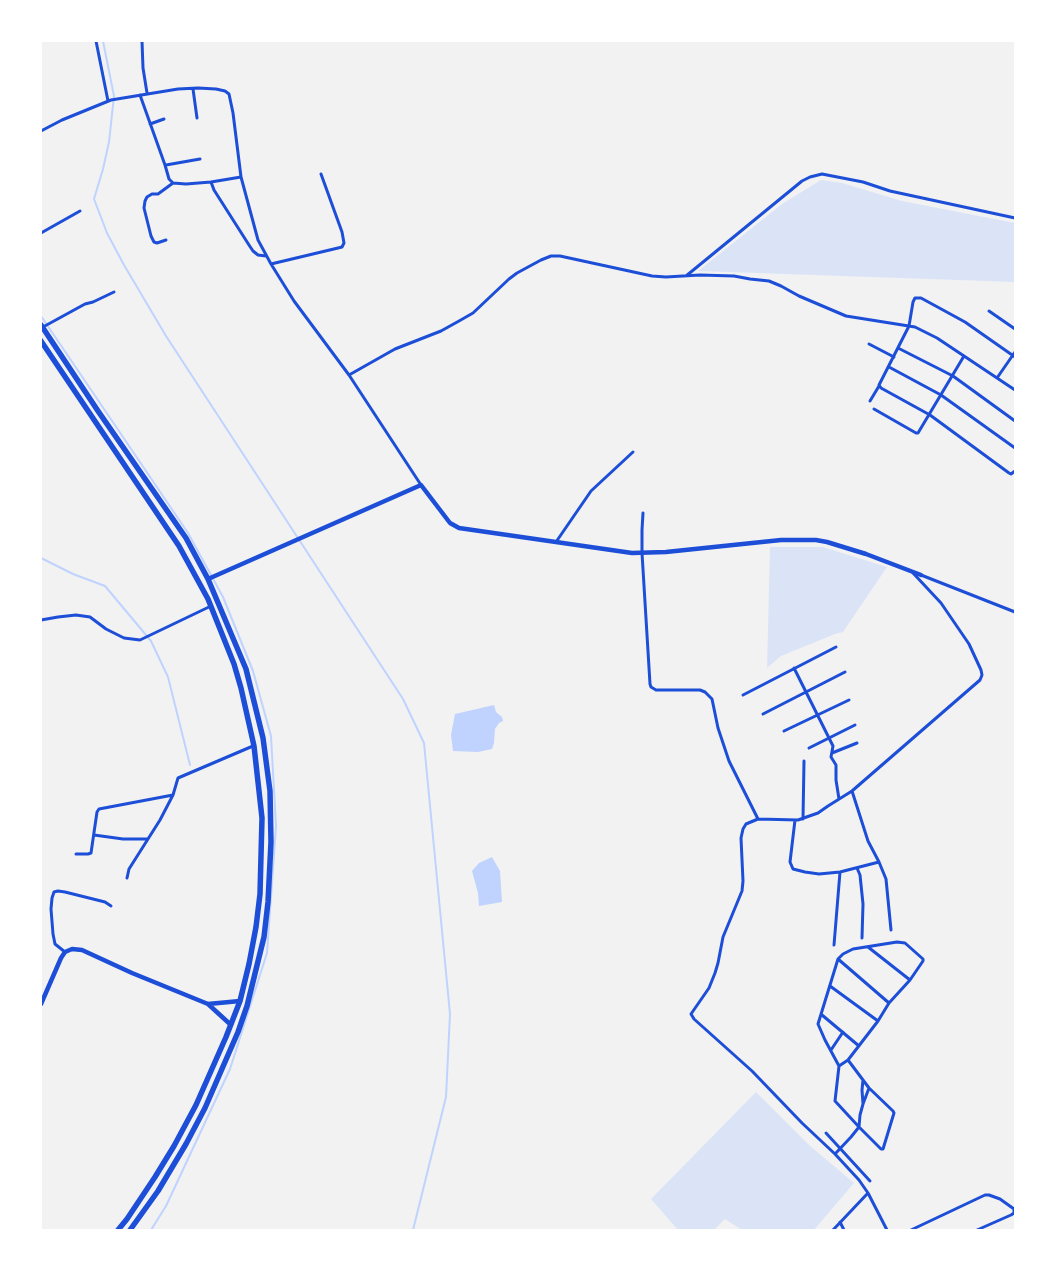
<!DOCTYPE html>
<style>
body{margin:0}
#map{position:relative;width:1056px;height:1271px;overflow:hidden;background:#f2f2f2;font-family:"Archivo Narrow",sans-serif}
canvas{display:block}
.frame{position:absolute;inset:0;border:42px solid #fff;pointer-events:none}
</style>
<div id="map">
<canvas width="1056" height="1271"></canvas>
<div class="frame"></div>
</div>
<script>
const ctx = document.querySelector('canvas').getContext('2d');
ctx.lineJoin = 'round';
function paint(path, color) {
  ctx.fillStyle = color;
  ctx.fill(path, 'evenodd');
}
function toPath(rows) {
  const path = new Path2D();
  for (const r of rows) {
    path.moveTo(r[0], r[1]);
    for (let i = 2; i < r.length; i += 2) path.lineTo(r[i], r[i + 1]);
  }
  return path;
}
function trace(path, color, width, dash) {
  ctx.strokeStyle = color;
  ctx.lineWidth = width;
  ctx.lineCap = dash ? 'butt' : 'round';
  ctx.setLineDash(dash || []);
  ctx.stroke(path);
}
const green = toPath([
 [821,180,842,183,902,201,1015,223,1015,282,698,271,782,204],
 [770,547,823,547,887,567,843,632,835,634,781,656,767,668],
 [756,1092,809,1145,854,1183,814,1230,742,1230,725,1219,714,1230,678,1230,651,1199]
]);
const water = toPath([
 [494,705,496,712,502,717,503,721,499,723,495,729,494,743,492,749,478,752,453,751,451,735,455,714],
 [492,857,500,871,502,902,479,906,478,893,472,871,479,863]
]);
const stream = toPath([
 [103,41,114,96,109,142,103,169,94,199,107,233,124,265,166,336,403,699,424,743,450,1014,446,1097,413,1230],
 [41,316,188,533,223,597,253,671,271,736,276,826,267,953,230,1069,166,1206,151,1230],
 [41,558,73,574,105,586,151,641,168,677,190,765]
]);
const minor = toPath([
 [96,41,108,101],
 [142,41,143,68,147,93],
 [193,89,197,118],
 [140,95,165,165,169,179,173,183],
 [150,124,164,119],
 [41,131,62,120,111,100,178,89,198,88,216,89,225,91,229,94,233,113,241,177,258,240,271,264,294,301,349,375,421,485],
 [166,165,200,159],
 [211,182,241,177],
 [41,233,80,211],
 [166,240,157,243,154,242,151,236,144,208,145,201,147,197,152,194,158,194,173,183,186,184,211,182,214,190,249,245,253,251,258,255,266,256],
 [271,264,338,248,342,247,344,243,342,232,321,174],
 [686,276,802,181,810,177,822,174,863,182,890,191,1015,218],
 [989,311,1015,329],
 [43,327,85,304,93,302,114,292],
 [869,344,894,357],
 [898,348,953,376,1015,421],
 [1015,357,965,322,921,298,915,298,913,302,909,326,879,385,881,388,930,415,1009,473,1011,474,1015,471],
 [889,367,941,395,1015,448],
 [349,375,395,349,441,331,459,321,473,313,509,279,517,273,541,260,551,256,560,256,652,276,666,277,700,275,734,276,750,279,769,281,781,286,799,296,846,316,915,327,937,338,1015,390],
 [997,378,1015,352],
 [870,401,879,386],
 [874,409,916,433,918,433,964,356],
 [643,513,642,530,642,553,650,684,651,687,656,690,700,690,705,692,712,699,718,728,729,761,758,819],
 [556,542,591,491,633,452],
 [921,575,1015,612],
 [41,620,58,617,76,615,90,617,106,629,124,638,140,640,211,606],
 [794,668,833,746,831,757,836,765,836,780,839,799],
 [743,695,836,647],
 [763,714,845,672],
 [784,731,849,700],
 [809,748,855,725],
 [832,753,857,743],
 [803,819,804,761],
 [795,820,790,862,793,869,805,872,819,874,840,872,879,862,868,841,852,791],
 [94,835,123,839,147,839],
 [76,854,88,854,91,853,97,812,99,809,173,795],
 [879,862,886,879,891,930],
 [857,868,860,875,863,904,862,938],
 [127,878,129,869,160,820,173,795,178,778,253,746],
 [834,945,840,872],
 [65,952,55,944,53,934,51,909,52,898,54,892,58,891,65,892,105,902,111,906],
 [838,959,818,1024,825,1040,839,1066,835,1101,859,1127,881,1149,883,1149,894,1113,893,1111,869,1088,863,1080],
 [830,986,878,1021],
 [889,1003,838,959,843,954,853,949,897,942,905,943,923,959,923,961,910,980],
 [822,1015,859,1046],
 [831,1050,843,1032],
 [839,1066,848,1060],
 [863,1104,869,1088],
 [826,1133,870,1181],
 [835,1154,851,1137,859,1127,860,1115,863,1104,862,1090,863,1080,848,1060,878,1021,889,1003,910,980,868,947],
 [840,1222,844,1230],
 [833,1230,868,1193],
 [887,1230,868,1193,859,1180,835,1154,802,1123,752,1071,694,1019,691,1014,709,988,715,973,718,963,723,937,742,891,743,881,741,838,743,829,746,824,758,819,798,820,818,813,828,806,852,791,980,680,982,675,981,670,969,644,941,603,913,573],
 [911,1230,985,1195,989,1195,1000,1199,1014,1209,1014,1213,1011,1215,977,1230]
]);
const tertiary = toPath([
 [208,579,421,485,450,523,459,528,632,553,666,552,781,540,816,540,827,542,866,554,921,575],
 [41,1004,61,958,65,952,72,949,82,950,132,973,208,1004,240,1001],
 [208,1004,231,1025]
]);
const trunk = toPath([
 [41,325,98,411,186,538,208,579,246,669,263,738,270,791,271,842,268,902,264,937,247,1006,238,1032,205,1108,186,1144,158,1191,130,1230],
 [41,341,179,546,208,599,234,664,241,688,254,746,262,818,260,894,256,927,249,964,240,1001,226,1037,196,1105,174,1146,155,1177,127,1219,118,1230]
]);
paint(green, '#dbe4f7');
paint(water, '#bfd3fe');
trace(stream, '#bfd3fe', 2);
trace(minor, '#1d4ed8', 3);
trace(tertiary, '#1d4ed8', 4.5);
trace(trunk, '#1d4ed8', 5.5);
</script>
